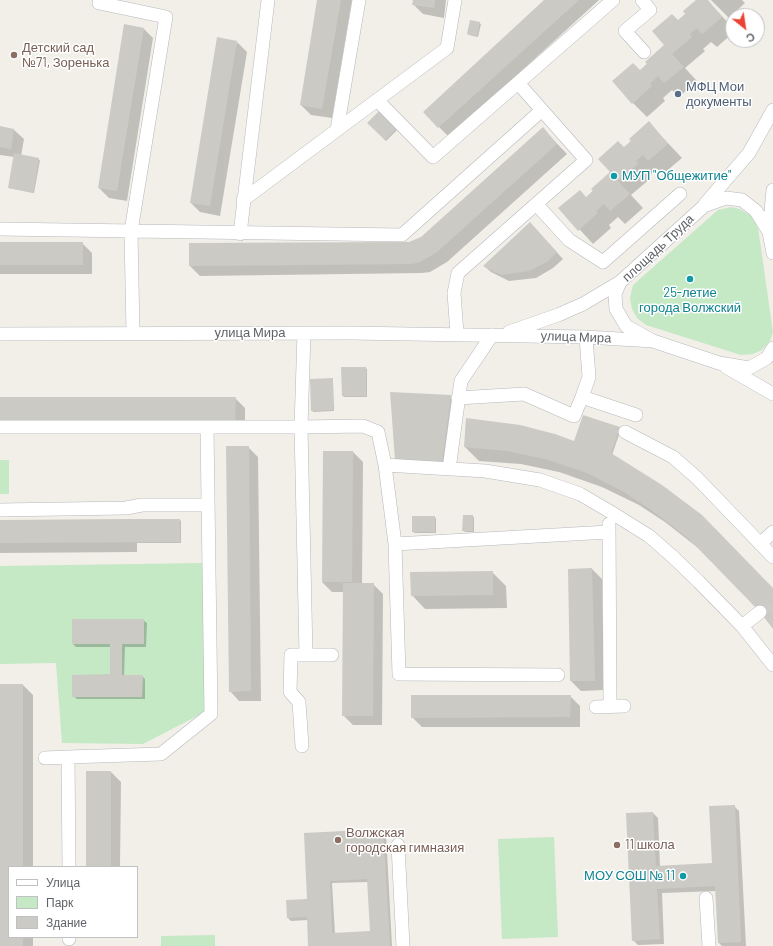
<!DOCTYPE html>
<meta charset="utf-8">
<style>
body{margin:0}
#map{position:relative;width:773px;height:946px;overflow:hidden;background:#f1efe8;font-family:Barlow,sans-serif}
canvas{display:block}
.legend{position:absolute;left:8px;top:866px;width:130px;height:72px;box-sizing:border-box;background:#fff;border:1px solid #bfc1c3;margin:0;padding:5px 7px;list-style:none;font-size:12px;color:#5f6368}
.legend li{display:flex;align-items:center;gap:8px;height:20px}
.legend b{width:20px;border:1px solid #bfc1c3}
.north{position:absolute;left:725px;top:8px;width:40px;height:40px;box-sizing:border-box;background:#fff;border:1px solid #bfc1c3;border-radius:50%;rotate:150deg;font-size:11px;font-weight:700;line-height:16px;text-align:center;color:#5f6368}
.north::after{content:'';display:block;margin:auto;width:14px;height:18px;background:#ea4335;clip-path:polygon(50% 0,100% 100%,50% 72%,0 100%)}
</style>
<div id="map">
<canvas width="773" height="946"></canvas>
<ul class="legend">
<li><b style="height:5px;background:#fff"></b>Улица</li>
<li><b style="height:11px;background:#c5e8c5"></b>Парк</li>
<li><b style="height:11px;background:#cccac5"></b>Здание</li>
</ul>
<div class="north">С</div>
</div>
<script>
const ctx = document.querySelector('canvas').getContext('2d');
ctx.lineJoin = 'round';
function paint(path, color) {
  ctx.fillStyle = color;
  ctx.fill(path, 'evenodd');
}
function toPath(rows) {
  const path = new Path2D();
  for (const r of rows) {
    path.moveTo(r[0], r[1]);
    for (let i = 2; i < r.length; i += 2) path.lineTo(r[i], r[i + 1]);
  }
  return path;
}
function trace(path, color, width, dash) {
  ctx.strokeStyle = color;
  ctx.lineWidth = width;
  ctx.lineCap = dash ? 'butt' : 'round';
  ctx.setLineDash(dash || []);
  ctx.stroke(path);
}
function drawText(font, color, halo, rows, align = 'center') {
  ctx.font = font + ' Barlow,sans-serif';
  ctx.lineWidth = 3;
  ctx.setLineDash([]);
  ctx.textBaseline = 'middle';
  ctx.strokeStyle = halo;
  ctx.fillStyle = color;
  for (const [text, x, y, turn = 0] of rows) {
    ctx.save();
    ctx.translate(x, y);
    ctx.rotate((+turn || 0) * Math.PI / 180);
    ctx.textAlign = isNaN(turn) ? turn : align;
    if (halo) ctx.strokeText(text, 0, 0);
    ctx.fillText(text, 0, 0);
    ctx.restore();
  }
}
const green = toPath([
 [731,207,740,209,751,216,758,228,773,332,770,341,762,350,753,354,741,355,646,325,637,318,632,309,630,298,633,285,718,210],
 [0,460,9,460,9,494,0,494],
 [203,563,205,712,143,744,62,743,56,663,0,664,0,566],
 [554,837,558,937,502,939,498,839],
 [215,935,215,946,161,946,161,936]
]);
const shadow = toPath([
 [318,0,352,0,332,118,311,115,301,105],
 [414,0,446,0,444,18,423,14,413,4],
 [546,0,599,0,449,137,424,112],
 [698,0,707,0,733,28,733,33,717,47,711,42,703,49,705,51,685,68,697,81,679,97,672,90,663,98,665,101,647,117,633,103,640,71,665,45,678,21,687,14],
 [711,0,742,0,745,3,729,18],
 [479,23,481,24,478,37,469,35,468,34],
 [143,28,153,38,127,201,109,198,99,188],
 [237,42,247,52,220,216,200,212,191,203],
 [380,111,398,129,386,141,369,123],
 [649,123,682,158,663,174,657,169,649,176,651,178,631,195,643,208,625,224,618,217,609,225,611,228,593,244,560,208,586,198,611,172,624,148],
 [0,127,14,130,24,139,21,156,40,160,34,193,9,188,14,157,0,155],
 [543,129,567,154,447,262,430,272,422,273,200,276,190,266,409,243,422,238],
 [536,230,563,259,553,268,536,278,509,281,491,272,484,266],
 [0,243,82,243,92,253,92,274,0,274],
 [365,368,367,369,367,397,344,397,343,396],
 [332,379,333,381,334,411,313,412,312,410],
 [451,396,452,397,443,464,397,461],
 [0,398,235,398,245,408,245,430],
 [584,416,620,428,621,429,612,455,773,590,773,626,761,611,702,551,665,522,639,505,602,487,559,472,521,464,479,461,465,447,575,442],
 [248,447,258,457,261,701,239,701,230,691],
 [353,452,363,462,362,584,373,584,383,594,382,725,353,725,343,715,344,592,332,592,322,582],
 [473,516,474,518,474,532,465,532,463,530],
 [435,517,436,519,436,533,415,533,413,532],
 [180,520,181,521,181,543,137,543,137,552,0,553,0,521],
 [592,569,602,579,604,690,581,691,571,681,569,570],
 [492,572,506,586,507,608,425,609,412,595],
 [143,620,147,623,146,647,125,647,124,676,142,676,145,679,145,699,77,699,73,696,111,675,111,647,76,647,73,644],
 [23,685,33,695,33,867,9,867,9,937,33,937,33,946,0,946],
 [570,696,580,706,580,727,422,727,412,717],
 [111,772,121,782,120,867,87,867],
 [734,806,739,811,746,946,722,946,719,943,716,891,662,893,664,944,638,945,633,940,653,813,658,818,660,867,713,864],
 [383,830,386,833,392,946,309,946,308,920,291,921,288,918,309,900],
 [368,882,371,932,335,934,332,883]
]);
const building = toPath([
 [317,0,341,0,322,109,300,105],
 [413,0,435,0,434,8,412,5],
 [544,0,579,0,438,128,423,112],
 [696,0,708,0,722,17,702,34,697,28,690,34,692,37,672,54,684,67,664,83,658,76,650,84,652,86,632,104,612,81,633,63,640,70,647,64,645,62,664,45,652,31,672,14,678,20,685,14,683,11],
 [470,20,480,22,477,36,467,34],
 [124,24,144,28,117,191,98,188],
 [217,37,237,41,210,206,190,203],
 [380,110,397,128,385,140,367,123],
 [649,121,668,144,648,161,643,155,636,161,638,164,618,181,630,194,610,211,604,204,596,211,598,213,578,231,558,208,580,190,586,197,593,191,591,189,610,172,598,159,618,141,624,147,631,141,629,139],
 [0,126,14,129,11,149,0,147],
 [543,127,557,144,437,252,420,262,412,264,189,266,189,243,409,242,421,237],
 [14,153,39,158,33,193,8,188],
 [530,222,557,252,547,262,529,271,501,275,483,266],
 [0,242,83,242,83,265,0,265],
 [341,367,366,367,366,396,342,396],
 [333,378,333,410,311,411,310,379],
 [390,392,451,395,442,463,395,460],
 [0,397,236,397,235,421,0,421],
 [583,415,620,427,611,453,662,485,702,515,773,588,773,629,760,612,688,538,650,509,624,492,587,473,545,459,507,451,464,447,466,418,520,425,555,434,574,441],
 [226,446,249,446,251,691,229,692],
 [323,451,353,451,352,582,322,582],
 [463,515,473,515,473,531,462,531],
 [412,516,435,516,435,532,412,532],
 [128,519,180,519,180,542,0,543,0,520],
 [592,568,595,681,570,681,568,569],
 [493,571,493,595,411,596,410,572],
 [343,583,374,583,373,716,342,716],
 [72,619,144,619,144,644,122,644,122,675,143,675,142,697,72,697,72,675,110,674,110,644,72,644],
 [0,684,23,684,23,867,9,867,9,937,23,937,23,946,0,946],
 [411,695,571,695,570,717,411,718],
 [86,771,111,771,111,867,86,867],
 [735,805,741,942,718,943,715,886,657,889,660,939,632,941,626,813,653,812,656,866,712,863,709,806],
 [383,829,390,946,308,946,307,917,287,918,286,900,307,899,304,833],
 [367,879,370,931,332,933,330,881]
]);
const minorTunnel = toPath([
 [760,612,773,601]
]);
const minor = toPath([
 [100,0,99,3,166,17,131,231,133,333],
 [642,0,650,10,625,31,644,52],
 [377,100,433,157,613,0],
 [337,130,359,0],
 [243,200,447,48,455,0],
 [705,204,749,153,773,110],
 [537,205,569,240,603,262,680,194],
 [0,229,402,235,542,110],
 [769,232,773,190],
 [240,234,268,0],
 [773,253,769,232,756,211,742,200,726,198,704,206,620,282,615,294,616,309,626,326,653,341,719,363,749,368,767,358,773,348],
 [509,332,558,315,583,304,620,282],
 [0,334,351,333,586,337,653,341],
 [457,334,454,293,458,273,586,160,518,83],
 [726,367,773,394],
 [582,397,589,377,586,337],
 [458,398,524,394,574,416,582,397,636,415],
 [0,427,301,427,363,426,378,432,385,465,485,471,540,480,580,494,609,511,649,536,672,556,699,582,742,626,773,665],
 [625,432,673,457,697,478,773,557],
 [385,465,395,544,609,532],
 [449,469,461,381,492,335],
 [0,510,126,508,142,505,208,505],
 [609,524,610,706],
 [395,544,399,674,558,675],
 [760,544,773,532],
 [742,626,760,612],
 [306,655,332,655],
 [596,707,624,706],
 [302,746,299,702,290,692,291,655,306,655,301,427,304,333],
 [45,758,68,757],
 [398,845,403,946],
 [69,867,68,757,161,754,211,714,207,427],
 [706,898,709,946],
 [69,937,69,939]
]);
const markers = [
 [14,55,4,"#8d6e63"],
 [678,94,4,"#5c6f8a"],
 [614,176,4,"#0f9aa8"],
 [690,279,4,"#0f9aa8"],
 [338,840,4,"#8d6e63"],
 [617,845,4,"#8d6e63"],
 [683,876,4,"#0f9aa8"]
];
const educationNames = [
 ["Детский сад",22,48],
 ["№71, Зоренька",22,63],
 ["Волжская",346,833],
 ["городская гимназия",346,848],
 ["11 школа",625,845]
];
const serviceNames = [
 ["МФЦ Мои",686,87],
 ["документы",686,102]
];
const cultureNames = [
 ["МУП \"Общежитие\"",622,176],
 ["25-летие",690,293,"center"],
 ["города Волжский",690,308,"center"],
 ["МОУ СОШ № 11",675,876,"right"]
];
const streetNames = [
 ["площадь Труда",658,248,-43],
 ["улица Мира",250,333],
 ["улица Мира",576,337,2]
];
paint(green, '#c5e8c5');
paint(shadow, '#0003');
paint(building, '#cccac5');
trace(minorTunnel, '#ccccc8', 13, [13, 6]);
trace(minor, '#b5b8bc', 14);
trace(minor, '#fff', 13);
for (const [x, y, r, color] of markers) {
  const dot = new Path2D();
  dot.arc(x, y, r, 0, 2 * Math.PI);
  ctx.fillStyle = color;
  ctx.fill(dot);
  trace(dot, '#fff', 1.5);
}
drawText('13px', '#785e54', '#fff', educationNames, 'left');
drawText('13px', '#4e5e75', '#fff', serviceNames, 'left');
drawText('13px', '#0d838f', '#fff', cultureNames, 'left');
drawText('13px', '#5f6368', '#fff', streetNames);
</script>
